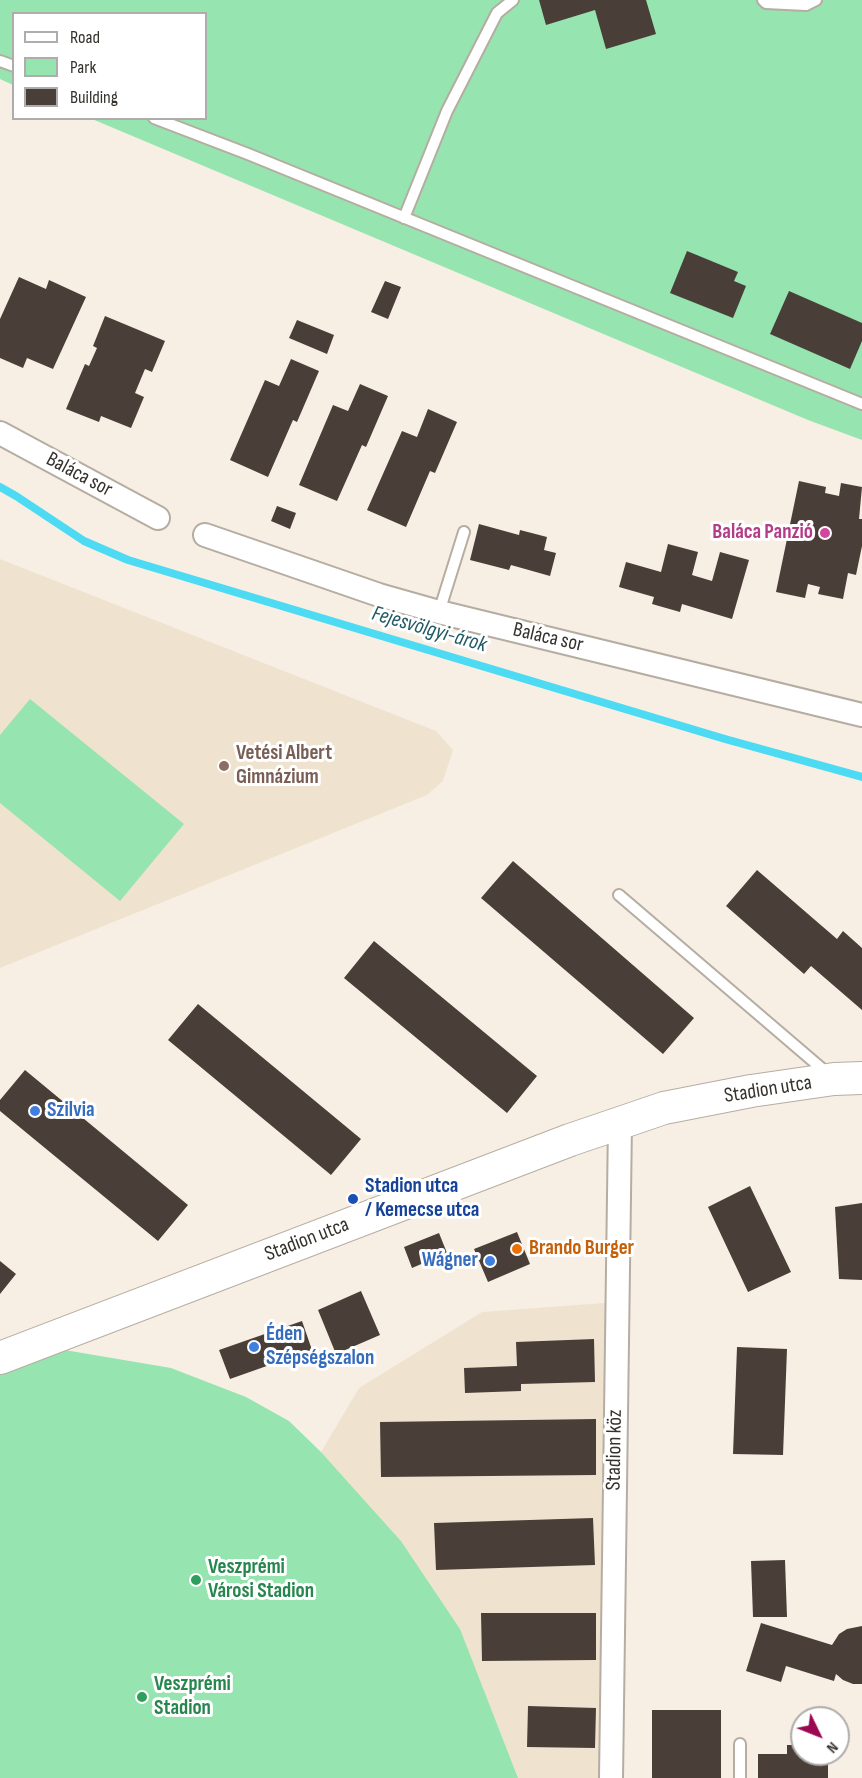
<!DOCTYPE html>
<meta charset="utf-8">
<style>
body{margin:0}
#map{position:relative;width:862px;height:1778px;overflow:hidden;background:#f8efe4;font-family:"Sofia Sans Condensed",sans-serif}
canvas{display:block}
.legend{position:absolute;left:12px;top:12px;width:195px;height:108px;box-sizing:border-box;background:#fff;border:2px solid #aeadab;margin:0;padding:8px 10px;list-style:none;font-size:18px;color:#35322d}
.legend li{display:flex;align-items:center;gap:12px;height:30px}
.legend b{width:30px;border:2px solid #aeadab}
.north{position:absolute;left:790px;top:1706px;width:60px;height:60px;box-sizing:border-box;background:#fff;border:2px solid #aeadab;border-radius:50%;rotate:133deg;font-size:16px;font-weight:700;line-height:24px;text-align:center;color:#35322d}
.north::after{content:'';display:block;margin:auto;width:21px;height:27px;background:#9d0752;clip-path:polygon(50% 0,100% 100%,50% 72%,0 100%)}
</style>
<div id="map">
<canvas width="862" height="1778"></canvas>
<ul class="legend">
<li><b style="height:8px;background:#fff"></b>Road</li>
<li><b style="height:16px;background:#96e4af"></b>Park</li>
<li><b style="height:16px;background:#493f38"></b>Building</li>
</ul>
<div class="north">N</div>
</div>
<script>
const ctx = document.querySelector('canvas').getContext('2d');
ctx.lineJoin = 'round';
function paint(path, color) {
  ctx.fillStyle = color;
  ctx.fill(path, 'evenodd');
}
function toPath(rows) {
  const path = new Path2D();
  for (const r of rows) {
    path.moveTo(r[0], r[1]);
    for (let i = 2; i < r.length; i += 2) path.lineTo(r[i], r[i + 1]);
  }
  return path;
}
function trace(path, color, width, dash) {
  ctx.strokeStyle = color;
  ctx.lineWidth = width;
  ctx.lineCap = dash ? 'butt' : 'round';
  ctx.setLineDash(dash || []);
  ctx.stroke(path);
}
function drawText(font, color, halo, rows, align = 'center') {
  ctx.font = font + ' "Sofia Sans Condensed",sans-serif';
  ctx.lineWidth = 6;
  ctx.setLineDash([]);
  ctx.textBaseline = 'middle';
  ctx.strokeStyle = halo;
  ctx.fillStyle = color;
  for (const [text, x, y, turn = 0] of rows) {
    ctx.save();
    ctx.translate(x, y);
    ctx.rotate((+turn || 0) * Math.PI / 180);
    ctx.textAlign = isNaN(turn) ? turn : align;
    if (halo) ctx.strokeText(text, 0, 0);
    ctx.fillText(text, 0, 0);
    ctx.restore();
  }
}
const built = toPath([
 [0,559,436,731,453,750,443,781,427,795,0,968],
 [617,1302,611,1778,518,1778,459,1628,401,1541,321,1452,359,1388,482,1312]
]);
const green = toPath([
 [0,0,862,0,862,440,808,420,92,119,206,118,206,14,14,14,13,85,0,79],
 [30,699,184,824,120,901,0,803,0,735],
 [41,1346,171,1368,246,1397,289,1421,321,1452,401,1541,460,1629,518,1778,0,1778,0,1360]
]);
const stream = toPath([
 [0,487,16,496,84,541,128,560,725,739,862,777]
]);
const building = toPath([
 [539,0,646,0,656,34,606,49,595,10,546,25],
 [687,251,738,272,734,281,746,286,733,318,670,293],
 [19,277,46,289,49,280,86,297,53,369,27,358,23,368,0,358,0,319],
 [385,281,401,287,388,319,371,312],
 [789,291,862,323,862,341,850,369,770,334],
 [105,316,165,341,152,372,145,369,135,393,144,397,131,428,101,416,99,422,66,409,85,364,89,366,97,348,93,346],
 [297,320,334,335,327,354,289,338],
 [291,359,319,371,297,422,293,420,268,477,230,460,265,380,279,386],
 [360,384,388,396,366,447,362,445,337,501,299,485,333,405,348,411],
 [428,409,457,422,435,473,430,471,406,527,367,510,402,431,417,437],
 [799,481,826,487,825,493,839,496,841,483,862,487,859,519,862,519,862,546,856,575,848,573,843,599,818,594,820,587,808,584,805,598,776,592],
 [277,506,296,513,290,529,271,521],
 [479,524,519,535,520,530,547,537,544,550,556,553,550,576,511,565,509,570,470,560],
 [668,544,698,552,692,575,712,581,720,552,749,560,732,619,682,604,680,612,652,604,654,597,619,587,626,562,661,572],
 [513,861,694,1018,663,1054,481,898],
 [757,870,837,939,843,931,862,948,862,1010,811,966,804,974,726,906],
 [374,941,537,1076,507,1113,344,978],
 [198,1004,361,1139,331,1175,168,1040],
 [25,1070,188,1205,158,1241,0,1111,0,1100],
 [750,1186,791,1272,748,1292,708,1207],
 [862,1203,862,1280,839,1279,835,1207],
 [517,1232,530,1264,488,1282,474,1249],
 [439,1233,447,1253,412,1268,404,1247],
 [0,1261,16,1274,0,1294],
 [361,1291,380,1335,336,1354,318,1310],
 [302,1321,312,1350,230,1379,219,1350],
 [594,1339,595,1382,521,1384,521,1391,465,1393,464,1368,517,1366,516,1342],
 [737,1347,787,1349,783,1455,733,1454],
 [596,1419,596,1475,381,1477,380,1422],
 [593,1518,595,1565,436,1570,434,1523],
 [785,1560,787,1617,753,1617,751,1561],
 [481,1613,596,1613,596,1660,482,1661],
 [761,1623,832,1645,839,1634,847,1629,862,1626,862,1684,853,1684,843,1680,836,1674,834,1681,786,1666,781,1682,746,1671],
 [528,1706,596,1708,595,1748,527,1747],
 [652,1710,721,1710,721,1778,652,1778],
 [787,1745,802,1745,802,1754,828,1754,828,1778,758,1778,758,1754,787,1754]
]);
const lane = toPath([
 [763,0,766,3,806,5,816,0],
 [0,61,14,66],
 [154,118,248,154,862,404],
 [404,218,447,111,497,13,513,0],
 [439,612,464,532],
 [619,895,827,1073],
 [740,1778,740,1744]
]);
const street = toPath([
 [0,433,158,518],
 [205,535,379,595,439,612,862,715],
 [611,1778,620,1123]
]);
const secondary = toPath([
 [0,1358,570,1140,620,1123,664,1108,751,1091,834,1079,862,1078]
]);
const markers = [
 [825,533,6,"#d1479c"],
 [224,766,6,"#8d6e63"],
 [35,1111,6,"#3f7fe0"],
 [353,1199,6,"#1a4fb4"],
 [517,1249,6,"#e8710a"],
 [490,1261,6,"#3f7fe0"],
 [254,1347,6,"#3f7fe0"],
 [196,1580,6,"#2e9e5b"],
 [142,1697,6,"#2e9e5b"]
];
const streetNames = [
 ["Baláca sor",79,475,28],
 ["Baláca sor",548,638,13],
 ["Stadion utca",768,1090,-9],
 ["Stadion utca",307,1240,-21],
 ["Stadion köz",615,1450,-89]
];
const hotelNames = [
 ["Baláca Panzió",813,533]
];
const educationNames = [
 ["Vetési Albert",236,754],
 ["Gimnázium",236,778]
];
const shopNames = [
 ["Szilvia",47,1111],
 ["Wágner",478,1261,"right"],
 ["Éden",266,1335],
 ["Szépségszalon",266,1359]
];
const transitNames = [
 ["Stadion utca",365,1187],
 ["/ Kemecse utca",365,1211]
];
const foodNames = [
 ["Brando Burger",529,1249]
];
const leisureNames = [
 ["Veszprémi",208,1568],
 ["Városi Stadion",208,1592],
 ["Veszprémi",154,1685],
 ["Stadion",154,1709]
];
const waterNames = [
 ["Fejesvölgyi-árok",429,630,16]
];
paint(built, '#efe3d0');
paint(green, '#96e4af');
trace(stream, '#4ddaf3', 8);
paint(building, '#493f38');
trace(lane, '#b5ada2', 14);
trace(street, '#b5ada2', 26);
trace(secondary, '#b5ada2', 34);
trace(lane, '#fff', 10);
trace(street, '#fff', 22);
trace(secondary, '#fff', 32);
for (const [x, y, r, color] of markers) {
  const dot = new Path2D();
  dot.arc(x, y, r, 0, 2 * Math.PI);
  ctx.fillStyle = color;
  ctx.fill(dot);
  trace(dot, '#fff', 2);
}
drawText('21px', '#35322d', '#fff', streetNames);
drawText('bold 21px', '#b23c85', '#fff', hotelNames, 'right');
drawText('bold 21px', '#785e54', '#fff', educationNames, 'left');
drawText('bold 21px', '#366cbe', '#fff', shopNames, 'left');
drawText('bold 21px', '#164399', '#fff', transitNames, 'left');
drawText('bold 21px', '#c56008', '#fff', foodNames, 'left');
drawText('bold 21px', '#27864d', '#fff', leisureNames, 'left');
drawText('italic 22px', '#215a65', '#fff', waterNames);
</script>
